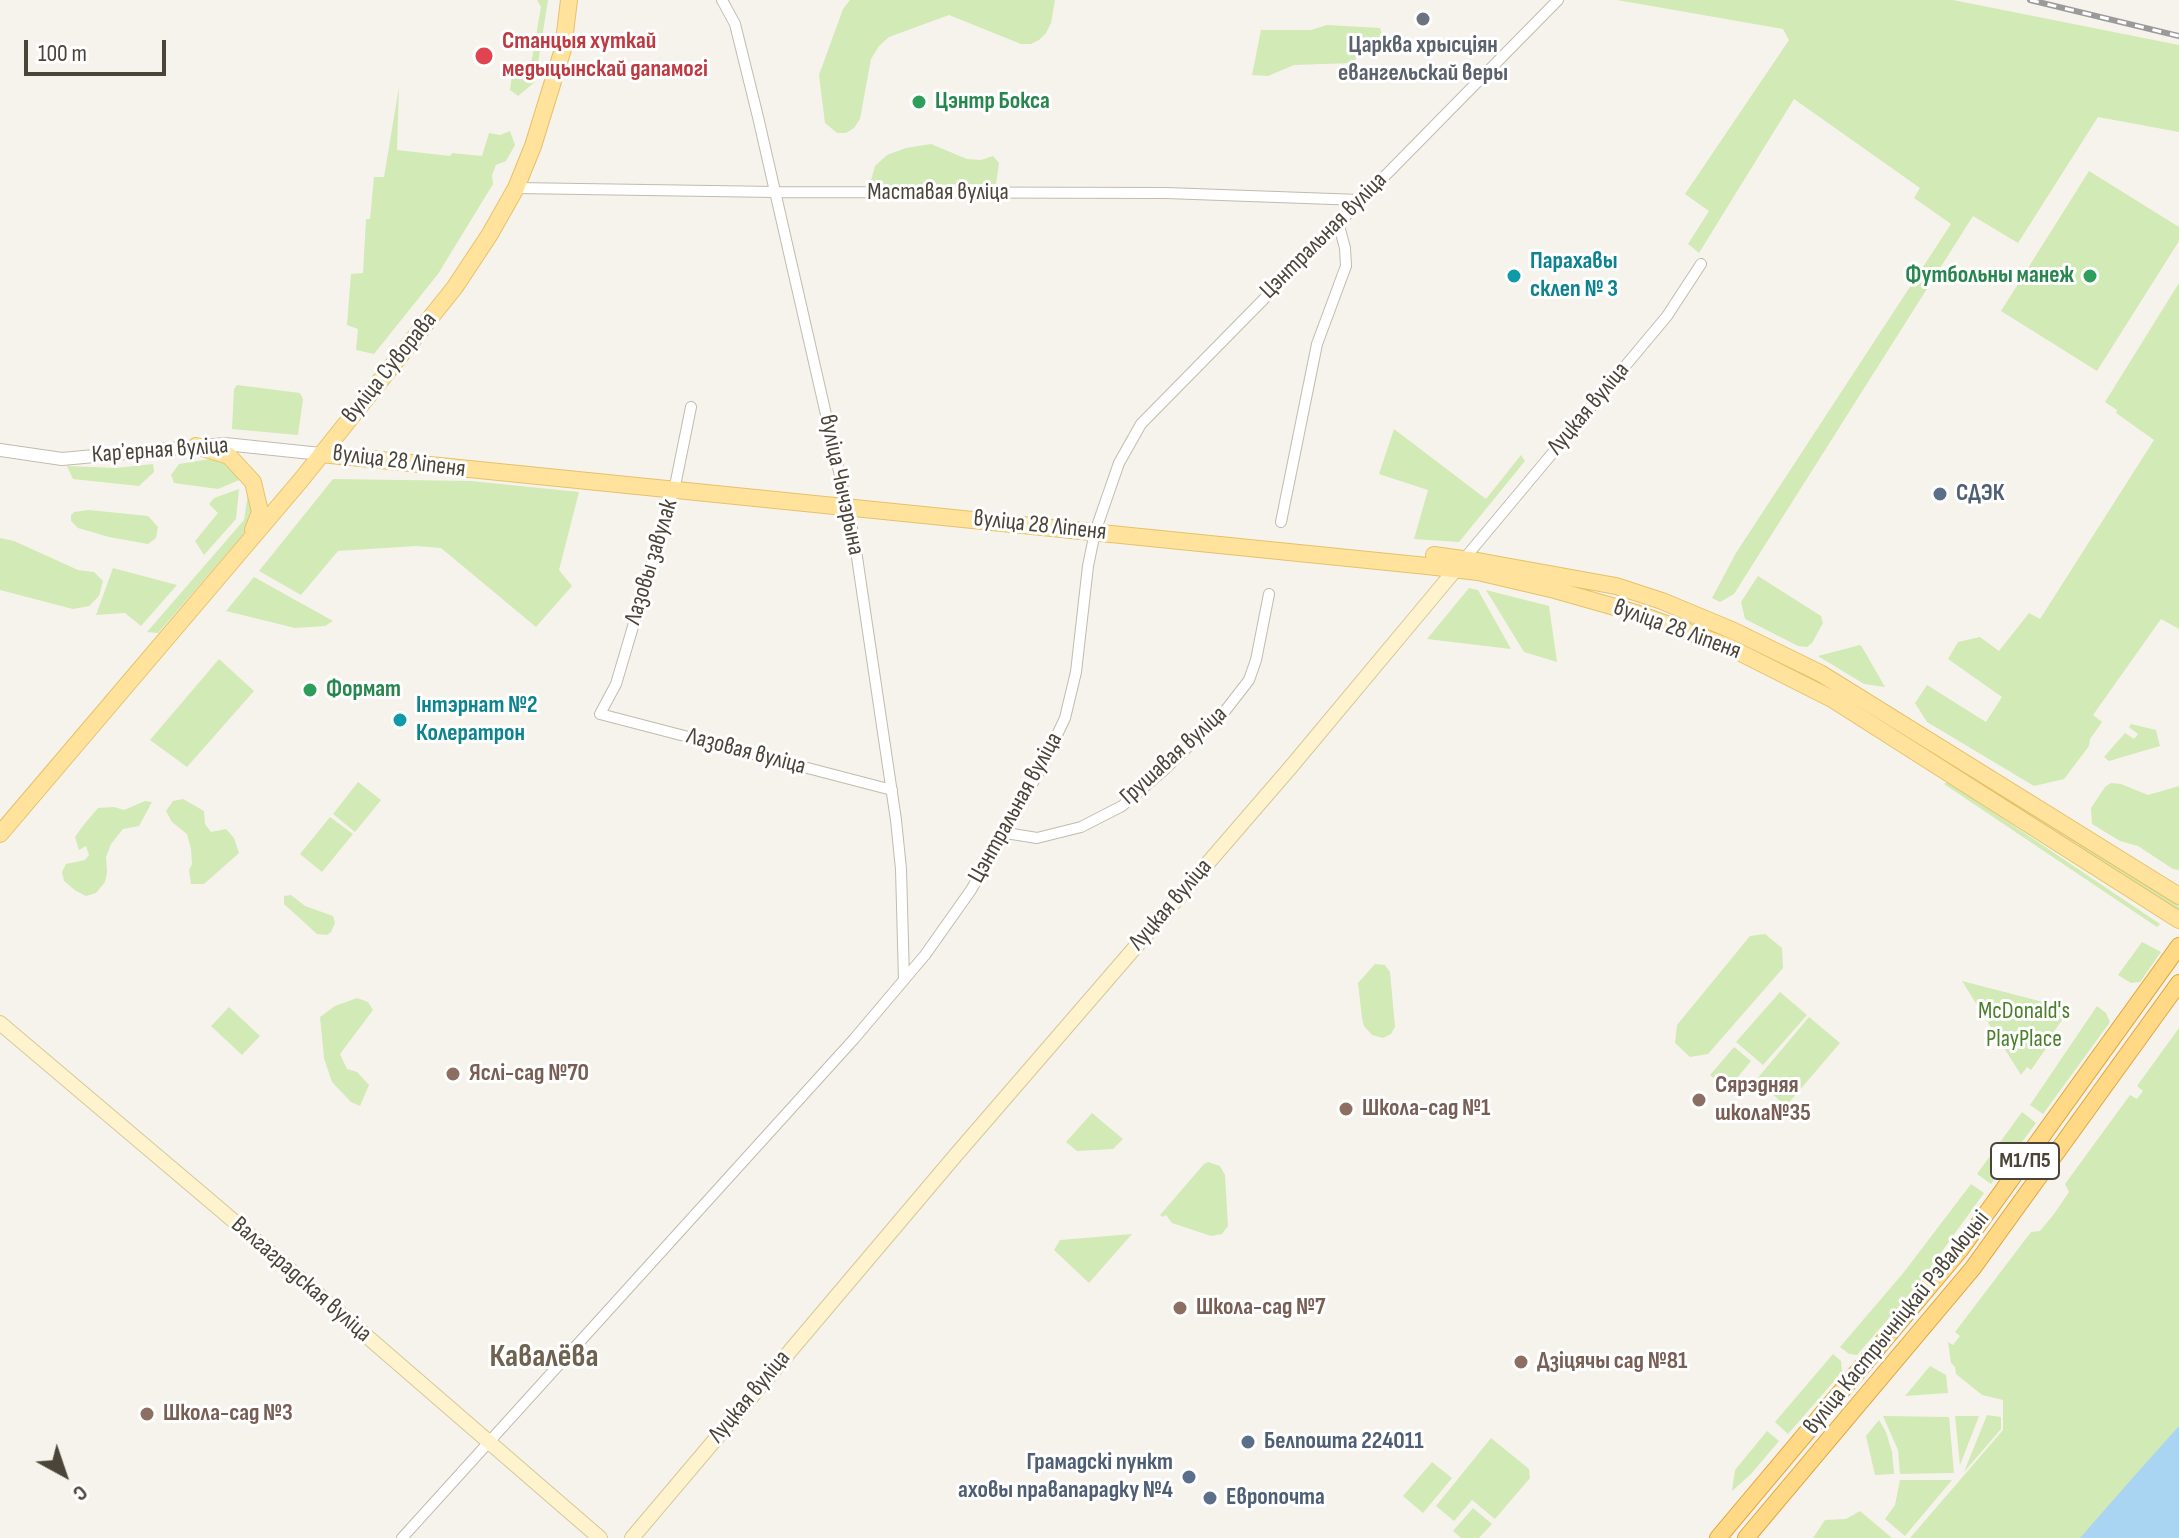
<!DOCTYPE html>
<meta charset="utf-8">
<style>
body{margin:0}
#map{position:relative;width:2179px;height:1538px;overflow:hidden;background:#f6f3ec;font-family:"Sofia Sans Condensed",sans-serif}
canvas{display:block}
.north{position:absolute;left:24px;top:1434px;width:80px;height:80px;-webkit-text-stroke:6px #fff;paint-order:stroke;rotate:140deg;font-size:22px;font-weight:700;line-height:32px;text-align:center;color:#4b4439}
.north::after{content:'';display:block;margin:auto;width:28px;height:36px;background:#4b4439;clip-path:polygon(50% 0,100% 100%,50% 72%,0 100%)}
.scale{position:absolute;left:24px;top:40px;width:142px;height:36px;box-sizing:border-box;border:4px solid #4b4439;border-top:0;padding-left:10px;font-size:24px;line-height:28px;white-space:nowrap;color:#4b4439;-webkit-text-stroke:6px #fff;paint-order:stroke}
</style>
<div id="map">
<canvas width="2179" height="1538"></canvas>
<div class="north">С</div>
<div class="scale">100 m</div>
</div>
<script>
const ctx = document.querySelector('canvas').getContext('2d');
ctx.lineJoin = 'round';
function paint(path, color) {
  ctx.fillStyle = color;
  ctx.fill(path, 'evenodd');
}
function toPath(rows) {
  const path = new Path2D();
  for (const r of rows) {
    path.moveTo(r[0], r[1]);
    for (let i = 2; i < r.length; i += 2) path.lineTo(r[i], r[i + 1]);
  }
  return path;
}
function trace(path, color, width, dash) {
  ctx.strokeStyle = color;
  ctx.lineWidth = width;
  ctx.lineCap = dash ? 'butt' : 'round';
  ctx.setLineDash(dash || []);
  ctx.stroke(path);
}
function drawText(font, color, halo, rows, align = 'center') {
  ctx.font = font + ' "Sofia Sans Condensed",sans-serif';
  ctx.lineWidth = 6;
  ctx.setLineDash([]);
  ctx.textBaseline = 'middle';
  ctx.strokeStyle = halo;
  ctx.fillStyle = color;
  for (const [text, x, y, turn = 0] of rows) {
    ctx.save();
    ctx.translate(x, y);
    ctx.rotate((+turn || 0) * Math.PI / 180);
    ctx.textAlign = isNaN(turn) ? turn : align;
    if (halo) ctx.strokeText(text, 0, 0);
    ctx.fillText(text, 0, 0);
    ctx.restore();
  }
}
const green = toPath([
 [537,0,548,0,535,82,518,96,510,90,512,75,529,76,541,7],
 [850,0,1055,0,1051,23,1046,33,1039,40,1031,44,1021,44,949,15,889,37,879,46,871,59,860,119,854,128,846,133,837,133,825,123,819,75,843,9],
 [1617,0,1953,0,2179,45,2179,132,2098,117,2018,243,1973,216,1734,594,1720,602,1712,598,1736,553,1951,224,1914,198,1920,188,1794,99,1699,253,1688,244,1709,211,1685,194,1789,40,1783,29],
 [1327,25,1380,28,1386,50,1363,48,1353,63,1294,65,1268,76,1252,75,1261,30,1311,30],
 [399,87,397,150,450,156,452,153,482,156,489,133,500,135,510,131,515,145,506,161,496,165,492,175,493,184,438,274,374,354,356,350,358,329,347,325,351,274,363,273,366,219,370,219,374,177,384,177],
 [931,144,967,159,981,160,993,156,999,163,996,184,874,186,871,180,875,166,887,155,906,148],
 [2089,171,2179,227,2179,241,2097,371,2001,311],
 [2179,283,2179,629,2161,619,2093,715,2102,722,2090,739,2089,746,2064,779,2034,786,1927,722,1915,703,1927,685,1986,722,2002,697,1948,659,1958,642,1980,637,1999,651,2029,613,2040,619,2154,440,2116,413,2117,410,2105,402],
 [237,385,300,393,303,399,298,435,232,429,234,389],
 [1394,429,1486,499,1521,455,1525,461,1459,542,1414,539,1428,490,1379,474],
 [216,458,225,460,244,478,218,489,174,483,171,475,179,464],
 [153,464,154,472,139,486,73,479,67,466,116,468],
 [333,479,471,481,579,492,559,570,572,586,536,627,441,548,416,546,338,551,301,595,259,571],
 [249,487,256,503,247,530,158,633,147,632,244,520],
 [239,489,236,519,204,555,195,541,218,513,209,504,214,498],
 [89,510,148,516,158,527,156,538,148,544,109,537,78,528,71,521,71,515,74,512],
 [0,538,14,541,78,570,94,572,103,581,99,596,89,606,73,609,0,590],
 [113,568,177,585,141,626,125,613,96,615],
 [1758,576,1821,616,1823,623,1812,643,1807,647,1798,646,1745,619,1741,602],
 [254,577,333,621,325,626,295,628,226,611],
 [1469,588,1478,590,1511,649,1427,639],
 [1486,590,1549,606,1557,662,1524,652],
 [1860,645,1862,647,1885,687,1864,684,1818,656],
 [219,659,254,691,187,767,150,740],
 [2131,724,2156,730,2160,746,2109,761,2104,757,2125,733,2134,739,2138,734,2129,727],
 [1944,763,1970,773,2179,906,2179,913],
 [358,782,381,800,355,832,333,814],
 [1947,782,1950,783,2160,924,2157,927,1944,784],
 [2111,783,2121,784,2148,795,2179,786,2179,870,2173,869,2138,846,2120,841,2092,824,2091,808,2105,787],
 [183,799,204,811,205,824,211,832,226,829,234,838,239,853,204,884,191,884,189,870,192,864,191,849,187,834,172,822,166,811,173,801],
 [145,801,152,802,139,826,123,829,111,844,106,857,107,872,105,882,96,893,86,896,76,891,64,881,62,872,66,864,85,860,89,855,86,846,79,850,75,837,82,827,98,808,114,807,124,810],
 [330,817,353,834,322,872,300,854],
 [291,895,305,906,333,916,335,923,331,932,327,935,317,934,284,904,284,896],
 [1765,934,1782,948,1783,968,1708,1054,1690,1057,1675,1043,1677,1025,1750,936],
 [2142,942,2161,952,2140,982,2131,983,2118,975],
 [1375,964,1385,965,1390,972,1395,1027,1391,1034,1383,1038,1372,1035,1364,1026,1362,1018,1358,983],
 [1962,981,2070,1009,2050,1037,2052,1040,2031,1070,2027,1067,2021,1075],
 [1780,992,1807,1015,1763,1065,1736,1042],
 [357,998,368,1002,373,1010,340,1054,347,1069,357,1072,369,1085,360,1106,351,1102,332,1082,324,1058,320,1017,335,1006],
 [2097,1006,2106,1013,2110,1022,2043,1114,2030,1105],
 [229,1007,260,1036,242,1055,211,1026],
 [1809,1017,1840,1043,1786,1106,1756,1080],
 [2179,1028,2179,1538,1910,1538,2003,1430,2003,1400,1982,1395,1956,1374,1955,1367,1951,1363,1948,1342,1953,1345,1960,1336,1955,1332,2031,1232,2040,1231,2054,1214,2069,1192,2065,1184,2130,1095,2137,1099,2143,1091,2137,1086],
 [1734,1047,1751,1061,1727,1090,1710,1075],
 [2022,1112,2036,1123,1991,1184,1977,1174],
 [1092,1113,1123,1139,1113,1149,1077,1151,1066,1142],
 [1208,1162,1220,1166,1225,1175,1228,1226,1222,1234,1211,1236,1172,1223,1166,1215,1163,1217,1160,1215,1204,1164],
 [1971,1184,1984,1193,1919,1283,1857,1355,1849,1354,1840,1347,1904,1272],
 [1132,1234,1089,1283,1054,1250,1060,1240],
 [1833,1354,1841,1361,1842,1372,1788,1434,1775,1422],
 [1930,1366,1946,1375,1948,1393,1905,1396],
 [1987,1415,2001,1417,2001,1429,1964,1472],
 [1883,1416,1949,1417,1954,1473,1900,1474,1898,1450],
 [1955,1416,1979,1416,1960,1465],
 [1879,1420,1886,1432,1892,1452,1894,1474,1875,1475,1866,1436],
 [1767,1431,1779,1441,1751,1474,1732,1491,1735,1470],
 [1491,1438,1529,1469,1530,1478,1495,1519,1472,1500,1454,1521,1436,1506],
 [1432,1462,1452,1478,1423,1513,1403,1496],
 [1900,1480,1952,1480,1905,1536,1885,1519,1895,1505],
 [1473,1508,1492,1524,1479,1538,1461,1538,1453,1531],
 [1860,1511,1892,1538,1813,1538,1825,1520,1846,1519]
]);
const water = toPath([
 [2179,1426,2179,1538,2080,1538,2129,1482]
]);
const minor = toPath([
 [722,0,735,24,758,117,854,537,896,820,901,869,904,980],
 [516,188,776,192,1166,193,1360,200],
 [691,407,676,481,616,684,600,714,892,790],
 [1281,522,1317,344,1346,266,1345,248,1338,222],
 [1464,559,1667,316,1701,264],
 [1006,833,1037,838,1081,827,1122,806,1163,771,1225,711,1249,680,1256,660,1269,594],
 [402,1538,854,1039,925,955,971,890,1043,765,1065,718,1076,672,1088,566,1095,532,1119,463,1141,424,1558,0]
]);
const tertiary = toPath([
 [0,450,62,459,225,444,321,454]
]);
const secondary = toPath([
 [0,1023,222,1211,600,1538],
 [632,1538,955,1156,1290,768,1461,563]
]);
const primary = toPath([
 [196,446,229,456,253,482,260,512,253,530],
 [321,454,1427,566,1478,572,1555,590,1636,613,1727,646,1832,699,2179,920],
 [1434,555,1483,562,1616,586,1662,601,1734,631,1820,673,2179,896],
 [0,834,301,480,455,287,490,234,516,188,533,146,563,49,569,0]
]);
const trunk = toPath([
 [1718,1538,1960,1250,2179,946],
 [1746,1538,1973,1268,2179,983]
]);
const rail = toPath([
 [2030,0,2179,36]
]);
const markers = [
 [1423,19,8,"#6b7280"],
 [484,56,10,"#e0444e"],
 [919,102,8,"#2e9e5b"],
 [1514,276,8,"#0f9aa8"],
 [2090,276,8,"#2e9e5b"],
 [1940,494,8,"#5c6f8a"],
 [310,690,8,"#2e9e5b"],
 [400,720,8,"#0f9aa8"],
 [453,1074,8,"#8d6e63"],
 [1699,1100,8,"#8d6e63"],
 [1346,1109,8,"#8d6e63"],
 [1180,1308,8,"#8d6e63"],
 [1521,1362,8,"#8d6e63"],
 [147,1414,8,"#8d6e63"],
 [1248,1442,8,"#5c6f8a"],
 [1189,1477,8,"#5c6f8a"],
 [1210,1498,8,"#5c6f8a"]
];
const shields = [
 [2025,1161,68]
];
const shieldNames = [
 ["М1/П5",2025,1161]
];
const healthNames = [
 ["Станцыя хуткай",502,42],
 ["медыцынскай дапамогі",502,70]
];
const worshipNames = [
 ["Царква хрысціян",1423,46],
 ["евангельскай веры",1423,74]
];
const leisureNames = [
 ["Цэнтр Бокса",935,102],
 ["Футбольны манеж",2074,276,"right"],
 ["Формат",326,690]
];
const streetNames = [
 ["Маставая вуліца",938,193],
 ["Цэнтральная вуліца",1324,236,-45],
 ["вуліца Суворава",390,368,-51],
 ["Луцкая вуліца",1589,409,-50],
 ["Карʼерная вуліца",160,451,-4],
 ["вуліца 28 Ліпеня",399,462,7],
 ["вуліца Чычэрына",841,485,78],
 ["вуліца 28 Ліпеня",1040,526,6],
 ["Лазовы завулак",652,562,-73],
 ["вуліца 28 Ліпеня",1677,630,20],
 ["Лазовая вуліца",746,752,15],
 ["Грушавая вуліца",1174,756,-42],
 ["Цэнтральная вуліца",1016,808,-61],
 ["Луцкая вуліца",1171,905,-49],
 ["Валгаградская вуліца",301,1280,41],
 ["вуліца Кастрычніцкай Рэвалюцыі",1897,1323,-51],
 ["Луцкая вуліца",750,1397,-50]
];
const cultureNames = [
 ["Парахавы",1530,262],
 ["склеп № 3",1530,290],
 ["Інтэрнат №2",416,706],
 ["Колератрон",416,734]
];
const serviceNames = [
 ["СДЭК",1956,494],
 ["Белпошта 224011",1264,1442],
 ["Грамадскі пункт",1173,1463,"right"],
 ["аховы правапарадку №4",1173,1491,"right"],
 ["Европочта",1226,1498]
];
const parkNames = [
 ["McDonald's",2024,1012],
 ["PlayPlace",2024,1040]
];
const educationNames = [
 ["Яслі-сад №70",469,1074],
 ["Сярэдняя",1715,1086],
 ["школа№35",1715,1114],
 ["Школа-сад №1",1362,1109],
 ["Школа-сад №7",1196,1308],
 ["Дзіцячы сад №81",1537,1362],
 ["Школа-сад №3",163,1414]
];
const districtNames = [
 ["Кавалёва",544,1358]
];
paint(green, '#d2eab5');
paint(water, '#a9d4f2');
trace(minor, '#c2bbae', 12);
trace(tertiary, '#c2bbae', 14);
trace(secondary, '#d6c79b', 16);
trace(primary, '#e6c16a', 18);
trace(trunk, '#e0a43c', 18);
trace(minor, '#fff', 10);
trace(tertiary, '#fff', 12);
trace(secondary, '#fff3cd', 14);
trace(primary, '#ffe39c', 16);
trace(trunk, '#ffd985', 16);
trace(rail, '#9a9a9a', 6);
trace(rail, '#fff', 3, [9]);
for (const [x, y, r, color] of markers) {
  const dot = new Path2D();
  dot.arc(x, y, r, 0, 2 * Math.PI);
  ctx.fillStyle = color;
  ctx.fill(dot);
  trace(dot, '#fff', 3);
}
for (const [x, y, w] of shields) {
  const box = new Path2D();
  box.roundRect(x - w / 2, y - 18, w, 36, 6);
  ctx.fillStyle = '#fff';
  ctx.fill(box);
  trace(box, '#4b4439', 2);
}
drawText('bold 22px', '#4b4439', null, shieldNames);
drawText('bold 24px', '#be3a42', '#fff', healthNames, 'left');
drawText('bold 24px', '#5b616d', '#fff', worshipNames);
drawText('bold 24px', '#27864d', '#fff', leisureNames, 'left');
drawText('24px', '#4b4439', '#fff', streetNames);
drawText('bold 24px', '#0d838f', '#fff', cultureNames, 'left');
drawText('bold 24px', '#4e5e75', '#fff', serviceNames, 'left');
drawText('24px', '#4a7f2a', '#fff', parkNames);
drawText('bold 24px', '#785e54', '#fff', educationNames, 'left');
drawText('bold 32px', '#6e6250', '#fff', districtNames);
</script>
